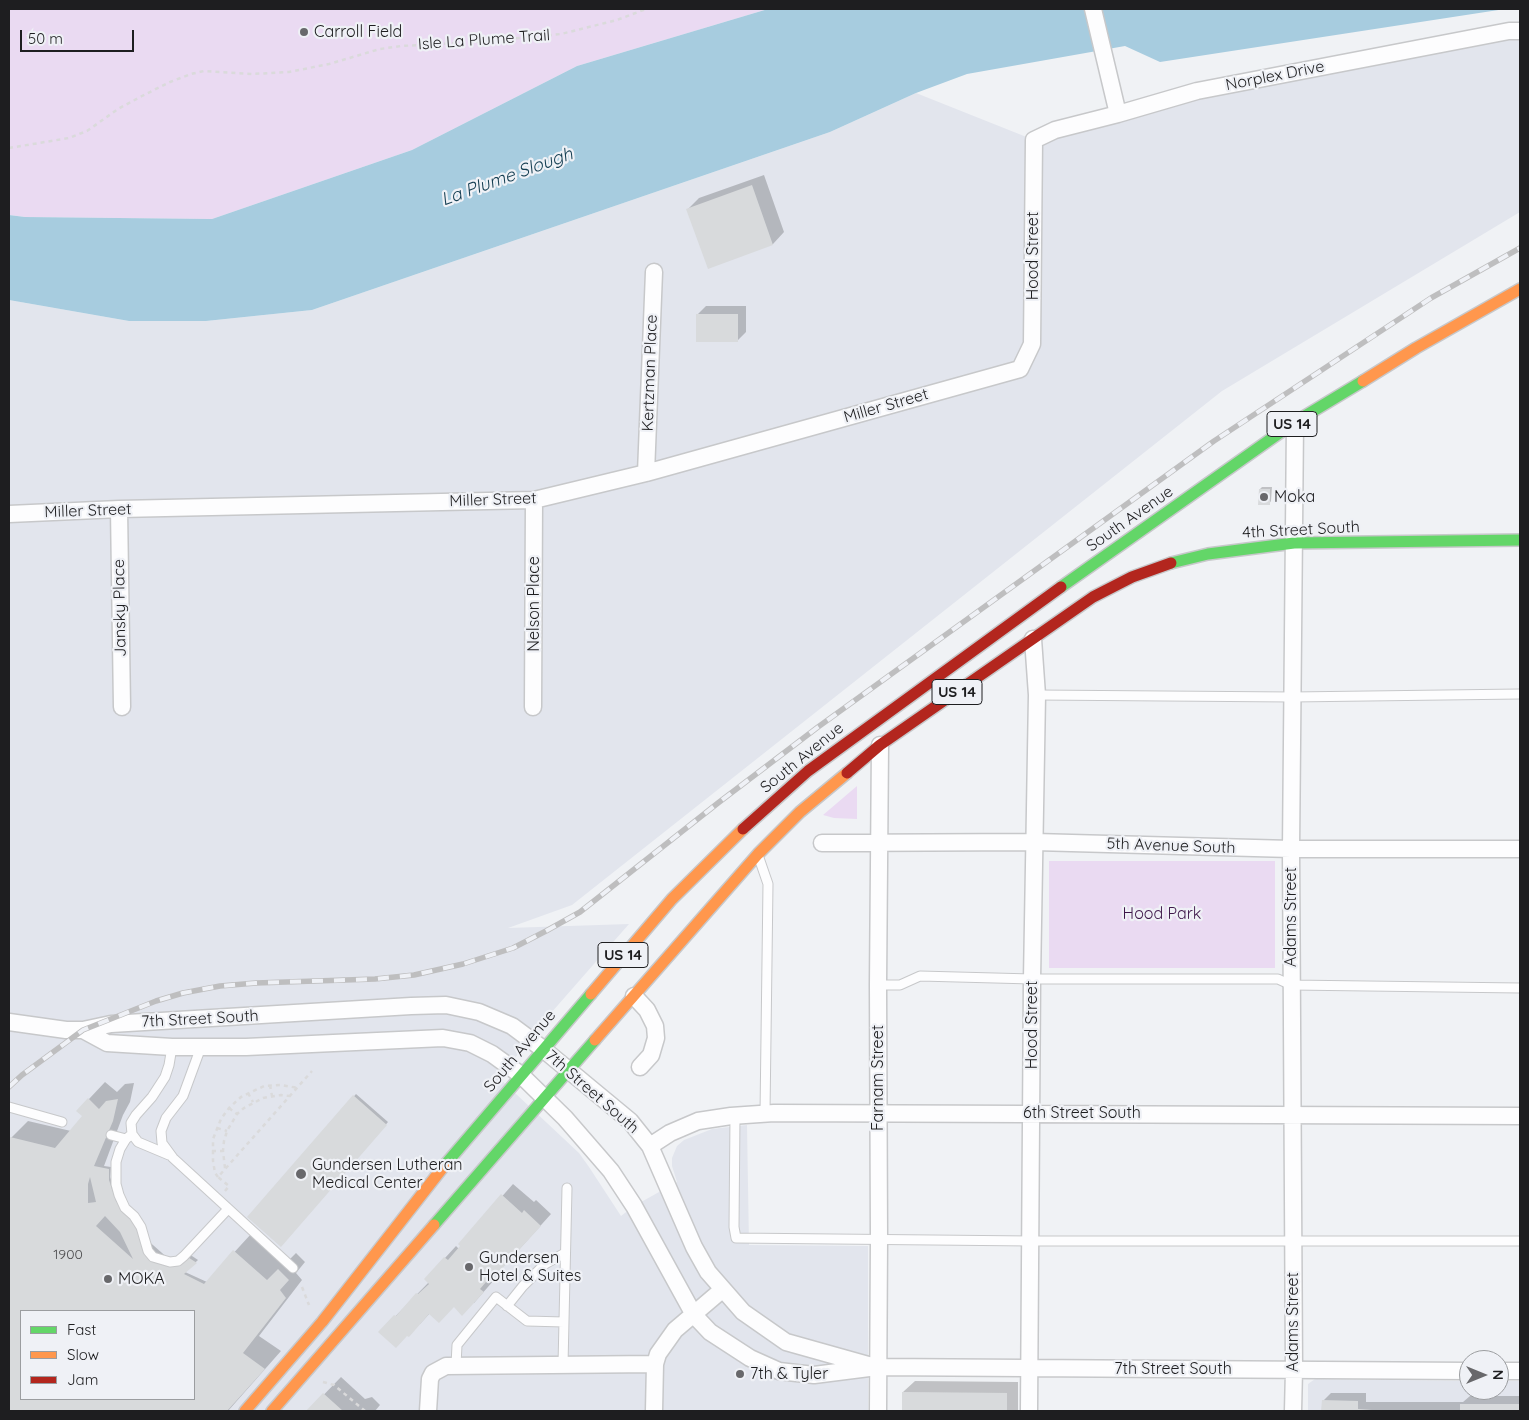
<!DOCTYPE html>
<style>
body{margin:0}
#map{position:relative;width:1529px;height:1420px;overflow:hidden;background:#f0f2f5;font-family:Quicksand,sans-serif}
canvas{display:block}
.frame{position:absolute;inset:0;border:10px solid #1e1e20;pointer-events:none}
.legend{position:absolute;left:20px;top:1310px;width:175px;height:90px;box-sizing:border-box;background:#eff1f6;border:1px solid #9b9da0;margin:0;padding:6px 9px;list-style:none;font-size:15px;color:#1e1e20}
.legend li{display:flex;align-items:center;gap:10px;height:25px}
.legend b{width:25px;border:1px solid #9b9da0}
.north{position:absolute;left:1459px;top:1350px;width:50px;height:50px;box-sizing:border-box;background:#eff1f6;border:1px solid #9b9da0;border-radius:50%;rotate:90deg;font-size:14px;font-weight:700;line-height:20px;text-align:center;color:#1e1e20}
.north::after{content:'';display:block;margin:auto;width:18px;height:22px;background:#68686b;clip-path:polygon(50% 0,100% 100%,50% 72%,0 100%)}
.scale{position:absolute;left:20px;top:30px;width:114px;height:22px;box-sizing:border-box;border:2px solid #1e1e20;border-top:0;padding-left:6px;font-size:15px;line-height:18px;white-space:nowrap;color:#1e1e20;-webkit-text-stroke:4px #eff1f6;paint-order:stroke}
</style>
<div id="map">
<canvas width="1529" height="1420"></canvas>
<div class="frame"></div>
<ul class="legend">
<li><b style="height:6px;background:#63d668"></b>Fast</li>
<li><b style="height:6px;background:#ff974d"></b>Slow</li>
<li><b style="height:6px;background:#b3261e"></b>Jam</li>
</ul>
<div class="north">N</div>
<div class="scale">50 m</div>
</div>
<script>
const ctx = document.querySelector('canvas').getContext('2d');
ctx.lineJoin = 'round';
function paint(path, color) {
  ctx.fillStyle = color;
  ctx.fill(path, 'evenodd');
}
function toPath(rows) {
  const path = new Path2D();
  for (const r of rows) {
    path.moveTo(r[0], r[1]);
    for (let i = 2; i < r.length; i += 2) path.lineTo(r[i], r[i + 1]);
  }
  return path;
}
function trace(path, color, width, dash) {
  ctx.strokeStyle = color;
  ctx.lineWidth = width;
  ctx.lineCap = dash ? 'butt' : 'round';
  ctx.setLineDash(dash || []);
  ctx.stroke(path);
}
function drawText(font, color, halo, rows, align = 'center') {
  ctx.font = font + ' Quicksand,sans-serif';
  ctx.lineWidth = 4.5;
  ctx.setLineDash([]);
  ctx.textBaseline = 'middle';
  ctx.strokeStyle = halo;
  ctx.fillStyle = color;
  for (const [text, x, y, turn = 0] of rows) {
    ctx.save();
    ctx.translate(x, y);
    ctx.rotate((+turn || 0) * Math.PI / 180);
    ctx.textAlign = isNaN(turn) ? turn : align;
    if (halo) ctx.strokeText(text, 0, 0);
    ctx.fillText(text, 0, 0);
    ctx.restore();
  }
}
const built = toPath([
 [1520,31,1520,212,1222,391,572,905,508,928,629,924,551,1013,499,1078,579,1153,589,1167,621,1216,634,1206,677,1182,672,1166,672,1158,677,1146,684,1140,712,1129,747,1125,749,1245,868,1246,868,1411,9,1411,9,300,129,321,206,321,312,310,830,132,916,93,1034,140,1118,114],
 [21,1311,194,1311,194,1399,21,1399],
 [1315,1379,1469,1381,1469,1390,1499,1390,1499,1381,1520,1381,1520,1411,1308,1411,1308,1384]
]);
const green = toPath([
 [9,9,768,9,577,66,412,150,212,219,25,217,9,215],
 [857,786,857,819,834,818,823,815],
 [1049,861,1275,861,1275,968,1049,968]
]);
const water = toPath([
 [768,9,1505,9,1160,62,1125,46,967,74,916,93,830,132,312,310,206,321,129,321,9,300,9,215,25,217,212,219,412,150,577,66]
]);
const shadow = toPath([
 [764,175,784,232,773,244,709,267,688,209,699,198],
 [706,306,746,306,746,332,737,341,698,314],
 [1262,487,1272,487,1271,501,1269,504,1260,489],
 [105,1082,117,1092,125,1084,134,1083,130,1102,123,1115,104,1166,111,1167,110,1177,118,1198,145,1238,170,1260,186,1252,198,1260,185,1272,207,1282,251,1234,285,1264,296,1253,305,1262,296,1273,302,1280,259,1336,281,1351,228,1411,9,1411,9,1140,28,1121,71,1131,84,1116,89,1099],
 [21,1311,194,1311,194,1399,21,1399],
 [356,1094,388,1122,281,1245,249,1217],
 [513,1184,534,1202,536,1200,551,1214,506,1264,490,1277,494,1280,474,1303,454,1306,430,1313,420,1324,380,1332,429,1282,425,1279,445,1258,456,1246,459,1249,462,1245,460,1244],
 [341,1377,365,1399,372,1397,380,1405,375,1411,308,1411],
 [915,1381,1018,1382,1018,1411,903,1411,903,1392],
 [1331,1393,1366,1393,1366,1402,1463,1402,1470,1396,1520,1396,1520,1411,1323,1411,1323,1401]
]);
const building = toPath([
 [752,185,773,245,708,269,686,209],
 [696,314,738,314,738,342,696,342],
 [1259,489,1270,489,1270,505,1258,505],
 [353,1095,387,1125,281,1247,247,1217],
 [88,1098,99,1109,106,1101,118,1099,113,1121,94,1166,109,1169,109,1180,116,1201,130,1216,157,1261,180,1257,183,1254,197,1263,184,1274,204,1284,233,1250,267,1280,278,1269,289,1280,280,1290,286,1298,243,1353,265,1369,227,1411,9,1411,9,1138,10,1137,55,1148,82,1116,76,1111],
 [90,1177,96,1202,88,1203,88,1184],
 [105,1216,120,1232,133,1259,96,1226],
 [21,1311,194,1311,194,1399,21,1399],
 [501,1194,522,1213,524,1210,541,1226,494,1277,492,1275,480,1289,484,1292,462,1316,454,1307,439,1323,429,1314,409,1337,407,1336,396,1348,378,1332,394,1315,396,1316,416,1293,418,1294,429,1284,424,1279,444,1257,448,1260,460,1246,458,1244],
 [902,1392,1007,1393,1007,1411,902,1411],
 [323,1393,343,1411,306,1411],
 [1322,1400,1358,1401,1358,1409,1372,1410,1372,1411,1321,1411],
 [1460,1404,1520,1404,1520,1411,1460,1411]
]);
const path = toPath([
 [9,148,69,138,87,131,118,109,142,96,170,82,191,74,204,71,252,74,289,72,329,64,380,49,401,46,477,42,561,34,617,20,646,9],
 [270,1085,272,1096],
 [248,1093,253,1102],
 [229,1108,237,1114],
 [217,1128,227,1131],
 [212,1151,223,1151],
 [225,1168,223,1151,224,1141,227,1131,237,1114,244,1108,263,1098,281,1095,290,1096],
 [218,1177,215,1173,213,1161,213,1139,221,1119,229,1108,241,1097,264,1086,281,1085,298,1088],
 [225,1191,229,1186,218,1177,312,1071],
 [302,1287,309,1305],
 [323,1382,334,1385,365,1411]
]);
const lane = toPath([
 [1037,695,1292,697,1520,694],
 [759,858,768,884,765,1113],
 [878,985,900,985,920,976,1032,979,1278,979,1291,985,1520,988],
 [201,1047,183,1096,166,1118,161,1131,162,1143,173,1158,293,1268],
 [9,1107,62,1122],
 [735,1116,734,1227,736,1238,1031,1241,1520,1241],
 [132,1134,126,1139,120,1149,116,1162,116,1184,119,1195,125,1208,134,1216,141,1227,148,1251,153,1257,170,1262,178,1261,184,1256,228,1209],
 [111,1135,126,1139],
 [169,1155,138,1142,132,1134,131,1123,136,1115,152,1097,165,1077,169,1065,172,1047],
 [507,1306,523,1286,545,1264,565,1253],
 [456,1365,457,1345,496,1297,527,1321,564,1322],
 [563,1365,567,1188]
]);
const street = toPath([
 [1093,9,1118,114],
 [646,473,654,272],
 [119,509,122,707],
 [9,514,119,509,534,500,646,473,1020,369,1032,344,1034,140,1055,130,1118,114,1197,91,1509,31,1520,31],
 [533,707,534,500],
 [822,843,1035,842,1291,849,1520,849],
 [634,996,647,1010,655,1026,656,1038,651,1055,640,1067],
 [9,1022,66,1030,83,1030,111,1024,411,1006,446,1005,479,1012,512,1026,543,1049,630,1121,650,1146,694,1247,708,1272,743,1312,786,1342,868,1365],
 [83,1030,107,1043,172,1047,246,1047,443,1038,470,1043,492,1054,521,1075,565,1118,611,1171,634,1206,694,1315,710,1332,750,1358,779,1371,814,1375,877,1367,1469,1371],
 [650,1146,670,1133,698,1121,731,1116,774,1113,1520,1116],
 [1499,1371,1520,1371],
 [428,1411,430,1379,433,1373,446,1366,655,1364],
 [654,1411,655,1364,658,1354,675,1330,722,1290],
 [878,1411,879,1240,878,985,880,745],
 [1029,1411,1032,979,1037,695,1033,639],
 [1293,1411,1294,1370,1291,849,1295,422]
]);
const fast = toPath([
 [1171,563,1208,554,1294,543,1520,540],
 [1061,587,1295,422,1363,381],
 [444,1166,591,994],
 [434,1225,595,1040]
]);
const slow = toPath([
 [1363,381,1416,348,1520,289],
 [591,994,672,899,743,829],
 [595,1040,758,854,800,812,847,773],
 [245,1411,322,1322,444,1166],
 [272,1411,434,1225]
]);
const jam = toPath([
 [847,773,880,745,1093,597,1132,577,1171,563],
 [743,829,808,771,1061,587]
]);
const rail = toPath([
 [9,1087,22,1075,83,1030,156,1001,183,993,220,986,256,983,375,979,414,975,463,964,513,948,546,931,580,912,718,803,818,727,1214,441,1431,298,1520,248]
]);
const markers = [
 [304,32,5,"#68686b"],
 [1264,497,5,"#68686b"],
 [301,1174,6,"#68686b"],
 [469,1267,5,"#68686b"],
 [108,1279,5,"#68686b"],
 [740,1374,5,"#68686b"]
];
const numberNames = [
 ["1900",68,1255]
];
const shields = [
 [1292,424,50],
 [957,692,50],
 [623,955,50]
];
const shieldNames = [
 ["US 14",1292,424],
 ["US 14",957,692],
 ["US 14",623,955]
];
const poiNames = [
 ["Carroll Field",314,32],
 ["Moka",1274,497],
 ["Gundersen Lutheran",312,1165],
 ["Medical Center",312,1183],
 ["Gundersen",479,1258],
 ["Hotel & Suites",479,1276],
 ["MOKA",118,1279],
 ["7th & Tyler",750,1374]
];
const streetNames = [
 ["Isle La Plume Trail",484,40,-4],
 ["Norplex Drive",1275,76,-11],
 ["Hood Street",1033,256,-90],
 ["Kertzman Place",650,373,-88],
 ["Miller Street",886,406,-16],
 ["Miller Street",493,500,-2],
 ["Miller Street",88,511,-2],
 ["South Avenue",1130,519,-35],
 ["4th Street South",1301,530,-3],
 ["Nelson Place",534,604,-90],
 ["Jansky Place",120,608,-91],
 ["South Avenue",802,758,-39],
 ["5th Avenue South",1171,846,2],
 ["Adams Street",1291,917,-90],
 ["7th Street South",200,1019,-3],
 ["Hood Street",1032,1025,-90],
 ["South Avenue",520,1051,-50],
 ["Farnam Street",878,1078,-90],
 ["7th Street South",592,1092,41],
 ["6th Street South",1082,1113],
 ["Adams Street",1293,1322,-90],
 ["7th Street South",1173,1369]
];
const parkNames = [
 ["Hood Park",1162,914]
];
const waterNames = [
 ["La Plume Slough",507,177,-20]
];
paint(built, '#e2e5ed');
paint(green, '#eadaf2');
paint(water, '#a7ccdf');
paint(shadow, '#0003');
paint(building, '#d8dadc');
trace(lane, '#c7c8ca', 11);
trace(street, '#c7c8ca', 19);
trace(fast, '#c7c8ca', 14);
trace(slow, '#c7c8ca', 14);
trace(jam, '#c7c8ca', 14);
trace(path, '#dadadb', 2.5, [4, 4]);
trace(lane, '#fdfdfe', 9);
trace(street, '#fdfdfe', 16);
trace(fast, '#63d668', 11);
trace(slow, '#ff974d', 11);
trace(jam, '#b3261e', 11);
trace(rail, '#bebebf', 5.5);
trace(rail, '#eff1f6', 4, [11]);
for (const [x, y, r, color] of markers) {
  const dot = new Path2D();
  dot.arc(x, y, r, 0, 2 * Math.PI);
  ctx.fillStyle = color;
  ctx.fill(dot);
  trace(dot, '#eff1f6', 2);
}
drawText('14px', '#4e4e50', null, numberNames);
for (const [x, y, w] of shields) {
  const box = new Path2D();
  box.roundRect(x - w / 2, y - 12.5, w, 25, 4);
  ctx.fillStyle = '#eff1f6';
  ctx.fill(box);
  trace(box, '#1e1e20', 1);
}
drawText('bold 15px', '#1e1e20', null, shieldNames);
drawText('16px', '#1e1e20', '#eff1f6', poiNames, 'left');
drawText('16px', '#1e1e20', '#eff1f6', streetNames);
drawText('16px', '#3f184b', '#eff1f6', parkNames);
drawText('italic 18px', '#133d51', '#eff1f6', waterNames);
</script>
